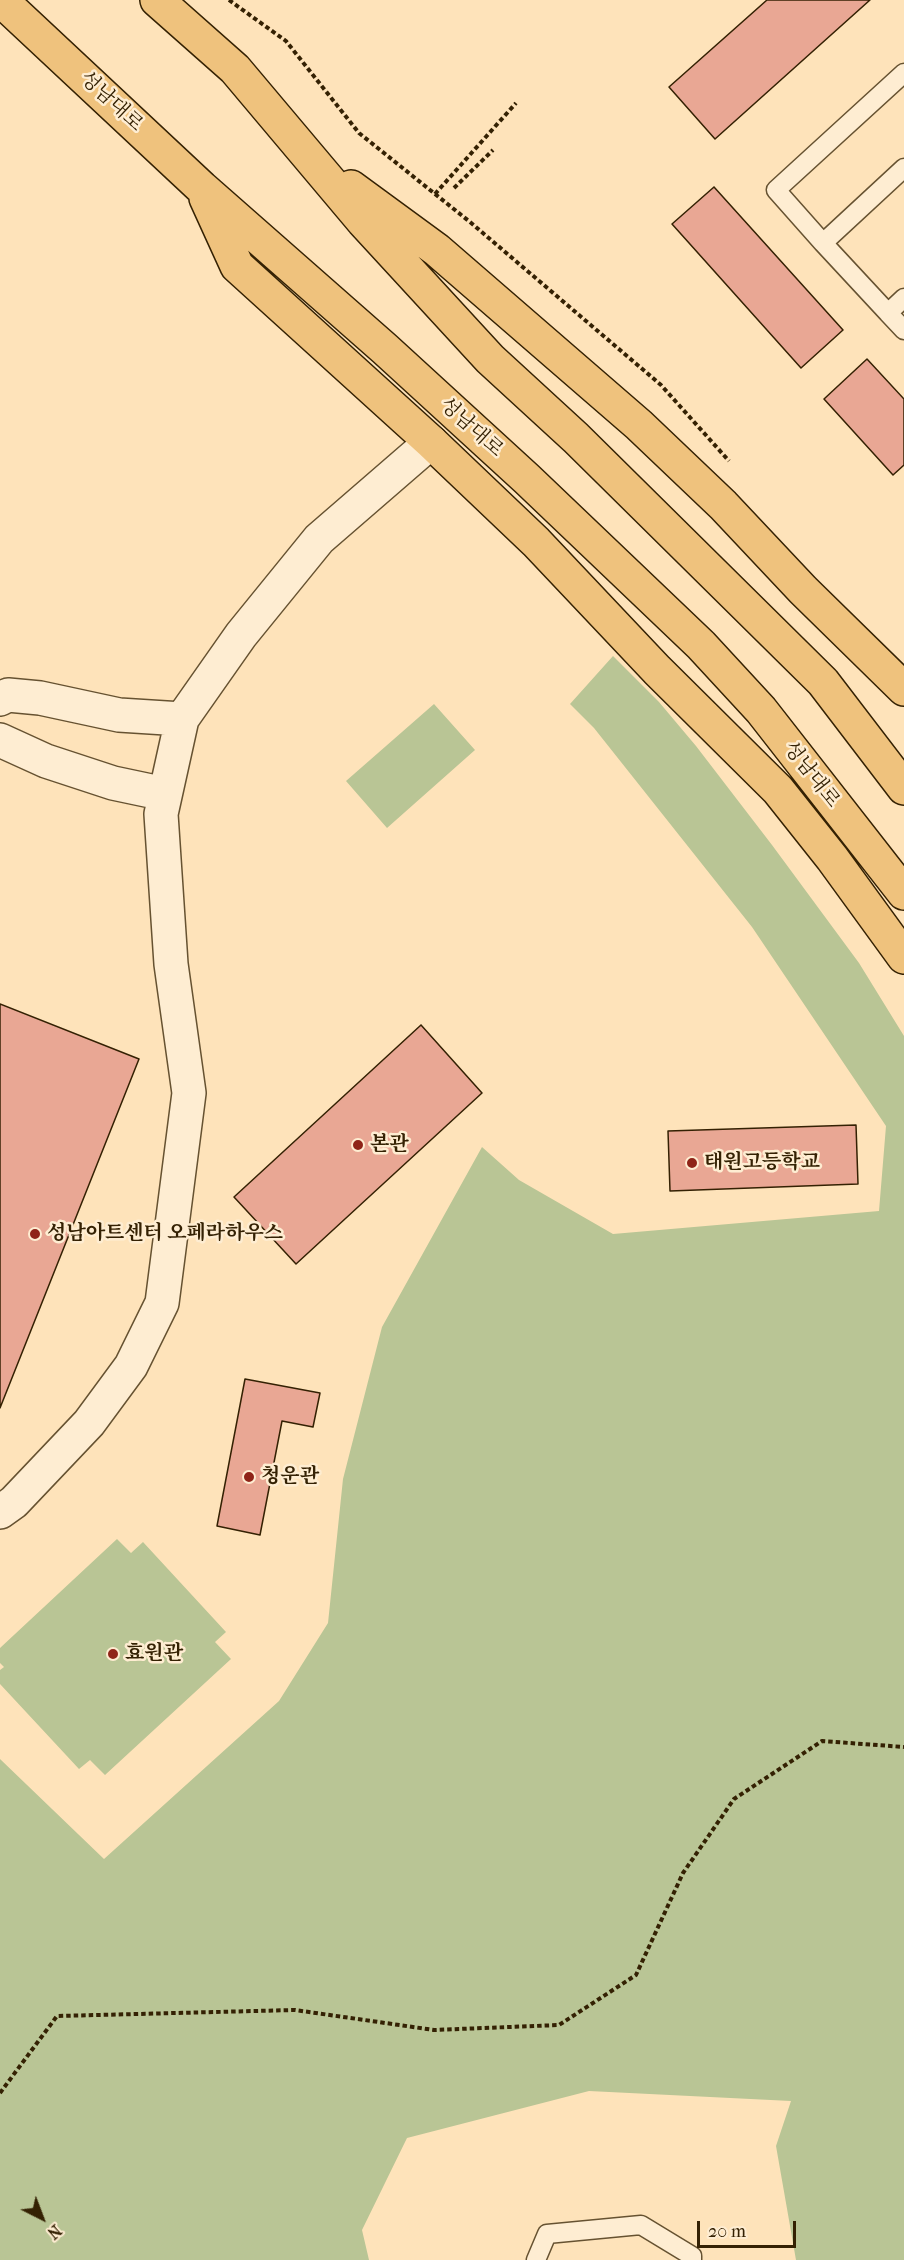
<!DOCTYPE html>
<meta charset="utf-8">
<style>
body{margin:0}
#map{position:relative;width:904px;height:2260px;overflow:hidden;background:#fee3ba;font-family:"IM FELL French Canon",serif}
canvas{display:block}
.north{position:absolute;left:12px;top:2188px;width:60px;height:60px;-webkit-text-stroke:4px #feedd2;paint-order:stroke;rotate:138deg;font-size:16px;font-weight:700;line-height:24px;text-align:center;color:#342103}
.north::after{content:'';display:block;margin:auto;width:21px;height:27px;background:#342103;clip-path:polygon(50% 0,100% 100%,50% 72%,0 100%)}
.scale{position:absolute;left:697px;top:2221px;width:99px;height:27px;box-sizing:border-box;border:3px solid #342103;border-top:0;padding-left:8px;font-size:18px;line-height:21px;white-space:nowrap;color:#342103;-webkit-text-stroke:4px #feedd2;paint-order:stroke}
</style>
<div id="map">
<canvas width="904" height="2260"></canvas>
<div class="north">N</div>
<div class="scale">20 m</div>
</div>
<script>
const ctx = document.querySelector('canvas').getContext('2d');
ctx.lineJoin = 'round';
function paint(path, color) {
  ctx.fillStyle = color;
  ctx.fill(path, 'evenodd');
}
function toPath(rows) {
  const path = new Path2D();
  for (const r of rows) {
    path.moveTo(r[0], r[1]);
    for (let i = 2; i < r.length; i += 2) path.lineTo(r[i], r[i + 1]);
  }
  return path;
}
function trace(path, color, width, dash) {
  ctx.strokeStyle = color;
  ctx.lineWidth = width;
  ctx.lineCap = dash ? 'butt' : 'round';
  ctx.setLineDash(dash || []);
  ctx.stroke(path);
}
function drawText(font, color, halo, rows, align = 'center') {
  ctx.font = font + ' "IM FELL French Canon","Noto Serif KR",serif';
  ctx.lineWidth = 5;
  ctx.setLineDash([]);
  ctx.textBaseline = 'middle';
  ctx.strokeStyle = halo;
  ctx.fillStyle = color;
  for (const [text, x, y, turn = 0] of rows) {
    ctx.save();
    ctx.translate(x, y);
    ctx.rotate((+turn || 0) * Math.PI / 180);
    ctx.textAlign = isNaN(turn) ? turn : align;
    if (halo) ctx.strokeText(text, 0, 0);
    ctx.fillText(text, 0, 0);
    ctx.restore();
  }
}
const green = toPath([
 [613,656,659,702,696,746,772,845,859,963,904,1036,904,2260,796,2260,776,2146,791,2101,589,2091,407,2138,362,2230,369,2260,0,2260,0,1759,104,1859,279,1701,328,1623,343,1479,382,1327,482,1147,519,1180,613,1234,879,1211,886,1126,752,927,594,728,570,704],
 [434,704,475,750,387,828,346,781],
 [117,1539,131,1553,143,1542,226,1632,215,1642,231,1659,105,1775,90,1760,79,1769,0,1684,0,1670,4,1667,0,1663,0,1648]
]);
const building = toPath([
 [767,0,870,0,715,139,669,87,767,0],
 [714,187,843,330,801,368,672,224,714,187],
 [867,359,904,399,904,465,893,475,824,399,867,359],
 [0,1004,139,1059,0,1408,0,1004],
 [421,1025,482,1093,296,1264,234,1197,421,1025],
 [856,1125,858,1184,670,1191,668,1131,856,1125],
 [245,1379,320,1393,313,1427,282,1421,260,1535,217,1526,245,1379]
]);
const path = toPath([
 [229,0,286,41,359,133,470,222,661,385,729,461],
 [454,188,493,150],
 [435,194,516,103],
 [0,2093,57,2016,295,2010,434,2030,559,2025,636,1975,683,1873,734,1799,822,1741,904,1747]
]);
const lane = toPath([
 [904,73,776,190,823,243,904,168],
 [823,243,888,313,904,298],
 [888,313,904,330],
 [536,2260,547,2234,641,2225,692,2256,692,2260]
]);
const street = toPath([
 [0,699,8,695,40,698,119,715,182,719],
 [0,740,46,761,113,783,165,794],
 [0,1512,14,1502,89,1423,131,1366,162,1303,189,1093,171,964,161,814,182,719,241,635,319,539,431,442]
]);
const primary = toPath([
 [1,0,202,188,385,349,527,479,701,645,761,710,904,893],
 [157,0,235,69,363,221,490,359,576,438,823,682,904,788],
 [351,187,437,250,639,425,723,505,803,590,904,689],
 [206,198,237,266,431,442,536,542,657,670,778,790,832,858,904,957]
]);
const markers = [
 [358,1145,6,"#8f2418"],
 [692,1163,6,"#8f2418"],
 [35,1234,6,"#8f2418"],
 [249,1477,6,"#8f2418"],
 [113,1654,6,"#8f2418"]
];
const streetNames = [
 ["성남대로",111,102,43],
 ["성남대로",471,428,42],
 ["성남대로",811,775,52]
];
const poiNames = [
 ["본관",370,1145],
 ["태원고등학교",704,1163],
 ["성남아트센터 오페라하우스",47,1234],
 ["청운관",261,1477],
 ["효원관",125,1654]
];
paint(green, '#b9c595');
paint(building, '#e9a794');
trace(building, '#342103', 1.5);
trace(lane, '#665231', 21);
trace(street, '#665231', 36);
trace(primary, '#342103', 36);
trace(path, '#342103', 4, [4.5, 3]);
trace(lane, '#feedd2', 18);
trace(street, '#feedd2', 33);
trace(primary, '#efc27d', 33);
for (const [x, y, r, color] of markers) {
  const dot = new Path2D();
  dot.arc(x, y, r, 0, 2 * Math.PI);
  ctx.fillStyle = color;
  ctx.fill(dot);
  trace(dot, '#feedd2', 2);
}
drawText('20px', '#342103', '#feedd2', streetNames);
drawText('bold 20px', '#342103', '#feedd2', poiNames, 'left');
</script>
